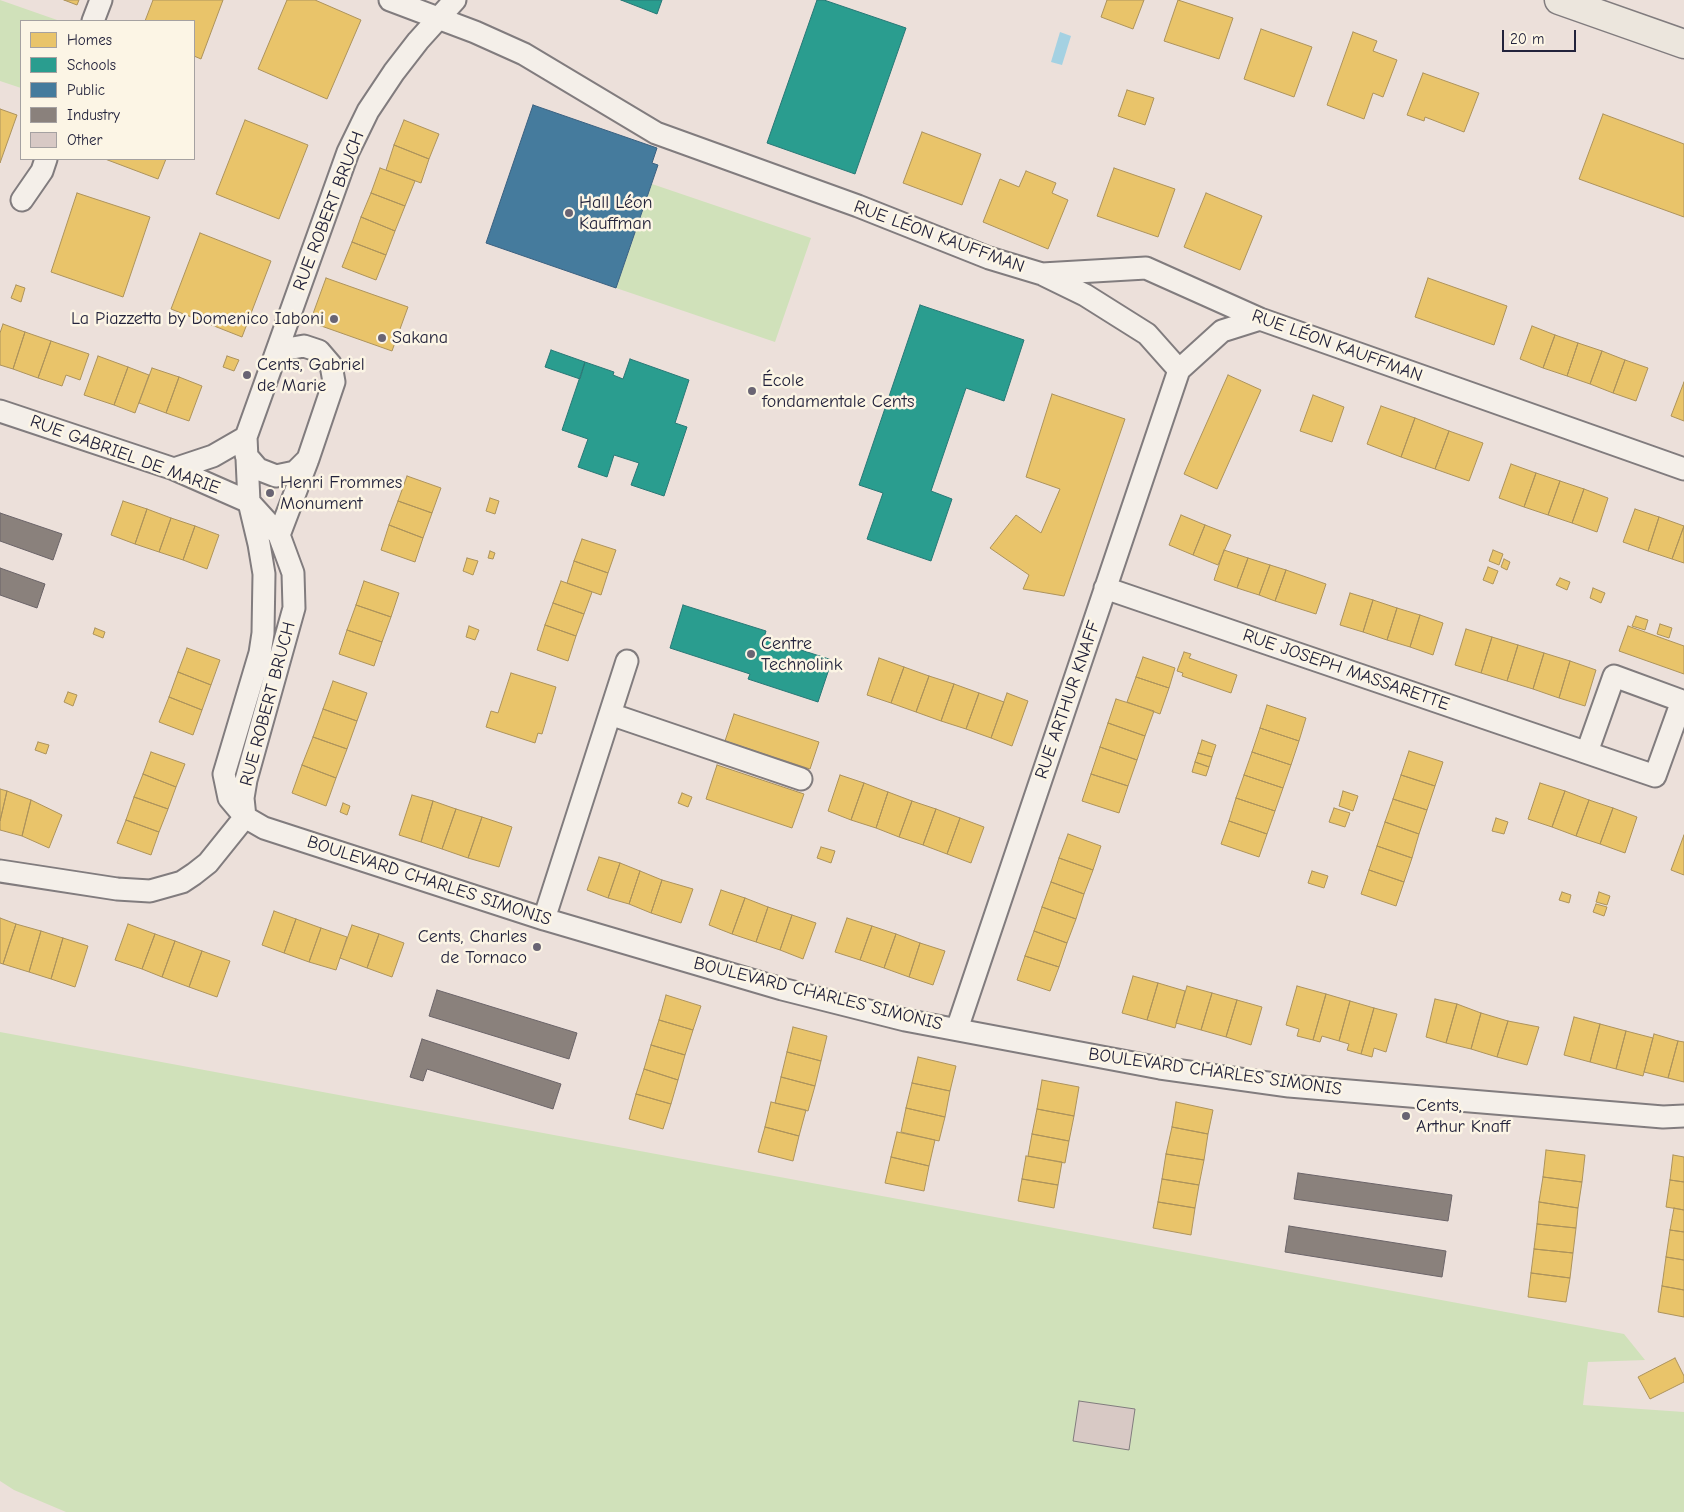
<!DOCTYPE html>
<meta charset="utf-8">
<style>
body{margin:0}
#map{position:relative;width:1684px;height:1512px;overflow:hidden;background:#ece0da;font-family:"Comic Neue",sans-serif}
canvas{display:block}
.legend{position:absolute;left:20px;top:20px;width:175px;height:140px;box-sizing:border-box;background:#fcf5e5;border:1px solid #a5a1a1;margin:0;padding:6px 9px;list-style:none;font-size:15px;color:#22223b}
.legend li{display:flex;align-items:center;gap:10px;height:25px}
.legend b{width:25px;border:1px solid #a5a1a1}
.scale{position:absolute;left:1502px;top:30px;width:74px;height:22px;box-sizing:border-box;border:2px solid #22223b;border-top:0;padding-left:6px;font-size:15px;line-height:18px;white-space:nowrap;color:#22223b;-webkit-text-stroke:4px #fcf5e5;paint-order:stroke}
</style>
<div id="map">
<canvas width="1684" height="1512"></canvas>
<ul class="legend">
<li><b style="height:14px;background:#e9c46a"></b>Homes</li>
<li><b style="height:14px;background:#2a9d8f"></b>Schools</li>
<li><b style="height:14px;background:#457b9d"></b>Public</li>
<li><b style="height:14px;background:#8a817c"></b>Industry</li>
<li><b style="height:14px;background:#d8c9c5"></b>Other</li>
</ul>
<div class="scale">20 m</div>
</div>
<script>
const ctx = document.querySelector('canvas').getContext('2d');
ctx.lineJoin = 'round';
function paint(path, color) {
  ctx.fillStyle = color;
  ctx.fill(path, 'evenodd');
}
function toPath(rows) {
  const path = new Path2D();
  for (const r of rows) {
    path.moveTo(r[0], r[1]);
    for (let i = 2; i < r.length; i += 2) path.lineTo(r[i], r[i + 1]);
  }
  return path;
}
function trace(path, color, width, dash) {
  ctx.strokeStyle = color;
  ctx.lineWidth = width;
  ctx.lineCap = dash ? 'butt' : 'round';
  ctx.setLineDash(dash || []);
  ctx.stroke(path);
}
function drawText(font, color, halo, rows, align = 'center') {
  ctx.font = font + ' "Comic Neue",sans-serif';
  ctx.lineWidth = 5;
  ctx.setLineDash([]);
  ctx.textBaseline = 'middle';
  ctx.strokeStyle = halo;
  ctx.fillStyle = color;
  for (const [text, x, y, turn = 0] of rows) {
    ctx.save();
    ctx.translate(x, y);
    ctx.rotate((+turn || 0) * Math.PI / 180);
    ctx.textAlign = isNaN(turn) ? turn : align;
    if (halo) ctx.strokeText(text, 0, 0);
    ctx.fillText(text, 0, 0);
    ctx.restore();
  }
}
const green = toPath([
 [0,0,60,21,21,21,21,88,0,81],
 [652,184,811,238,775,342,616,288],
 [0,1032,1624,1334,1645,1360,1588,1362,1583,1405,1684,1412,1684,1512,66,1512,14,1490,0,1481]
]);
const water = toPath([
 [1060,32,1071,36,1062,65,1051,62]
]);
const homes = toPath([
 [64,0,79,0,77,5,64,0],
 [153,0,223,0,201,59,194,56,194,21,145,21,153,0],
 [287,0,315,0,361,20,327,99,258,69,287,0],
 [1107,0,1144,0,1133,29,1101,17,1107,0],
 [1178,0,1233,18,1219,59,1164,41,1178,0],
 [1261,29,1312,47,1294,97,1244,79,1261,29],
 [1353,32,1377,41,1373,51,1397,60,1383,97,1373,93,1364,119,1327,105,1353,32],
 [1423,73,1479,93,1464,132,1425,117,1424,121,1407,115,1423,73],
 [1127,90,1154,98,1145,125,1118,116,1127,90],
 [0,109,17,115,0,163,0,109],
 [1603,114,1684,144,1684,217,1579,179,1603,114],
 [245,120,308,145,279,219,216,194,245,120],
 [404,120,439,134,429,159,394,145,404,120],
 [922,132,981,154,962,205,903,183,922,132],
 [394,145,429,159,421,183,386,170,394,145],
 [105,159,166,159,158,179,105,159],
 [380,168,415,181,405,206,371,193,380,168],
 [1114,168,1175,189,1158,237,1097,216,1114,168],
 [1026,171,1056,183,1052,193,1068,200,1048,249,983,222,1000,179,1019,187,1026,171],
 [77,193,150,217,123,297,51,272,77,193],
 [371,193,405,206,395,231,361,217,371,193],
 [1206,193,1262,216,1240,270,1184,247,1206,193],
 [361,217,395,231,386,255,352,242,361,217],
 [200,233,271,261,242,337,171,309,200,233],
 [352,242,386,255,376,280,342,267,352,242],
 [326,278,408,307,392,351,310,322,326,278],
 [1428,278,1507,306,1494,345,1415,317,1428,278],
 [16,285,25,288,21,302,11,298,16,285],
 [3,324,25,332,13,369,0,365,0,333,3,324],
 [1532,326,1555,335,1543,368,1520,359,1532,326],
 [25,332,51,341,38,378,13,369,25,332],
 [1555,335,1578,343,1567,376,1543,368,1555,335],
 [51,341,89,354,80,380,66,375,62,386,38,378,51,341],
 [1578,343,1602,351,1590,384,1567,376,1578,343],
 [1602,351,1625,360,1613,393,1590,384,1602,351],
 [98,356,128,367,114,405,84,395,98,356],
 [227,356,239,360,234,371,223,367,227,356],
 [1625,360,1648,368,1636,401,1613,393,1625,360],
 [128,367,149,375,135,413,114,405,128,367],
 [152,368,179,377,166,413,139,403,152,368],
 [1228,375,1261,390,1217,489,1184,474,1228,375],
 [179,377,202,386,189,421,166,413,179,377],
 [1684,382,1684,421,1671,416,1684,382],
 [1052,394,1125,419,1064,596,1023,589,1029,575,990,548,1016,515,1041,533,1060,489,1026,477,1052,394],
 [1313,395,1344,407,1332,442,1300,431,1313,395],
 [1381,406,1415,418,1401,457,1367,444,1381,406],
 [1415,418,1449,431,1435,469,1401,457,1415,418],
 [1449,431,1483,443,1469,481,1435,469,1449,431],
 [1511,464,1536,473,1524,507,1499,498,1511,464],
 [1536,473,1560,481,1548,515,1524,507,1536,473],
 [407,476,441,488,432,513,398,501,407,476],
 [1560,481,1584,489,1572,523,1548,515,1560,481],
 [1584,489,1608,498,1597,532,1572,523,1584,489],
 [490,498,499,501,495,514,486,511,490,498],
 [123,501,147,509,135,544,111,535,123,501],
 [398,501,432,513,423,538,389,525,398,501],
 [147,509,171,518,159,552,135,544,147,509],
 [1635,509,1659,517,1648,551,1623,542,1635,509],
 [1181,515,1205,525,1193,555,1169,545,1181,515],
 [1659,517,1684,526,1672,559,1648,551,1659,517],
 [171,518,195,526,183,560,159,552,171,518],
 [389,525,423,538,415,562,381,550,389,525],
 [1205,525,1231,535,1218,565,1193,555,1205,525],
 [195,526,219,535,207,569,183,560,195,526],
 [1684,526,1684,563,1672,559,1684,526],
 [582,539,616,550,608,573,574,561,582,539],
 [1224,550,1248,558,1237,588,1214,580,1224,550],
 [1493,550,1503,554,1499,565,1489,561,1493,550],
 [490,551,495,553,493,559,488,558,490,551],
 [467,558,478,561,473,575,463,571,467,558],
 [1248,558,1270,565,1259,595,1237,588,1248,558],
 [1504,559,1510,562,1507,570,1501,567,1504,559],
 [574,561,608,573,601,595,567,583,574,561],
 [1270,565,1286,570,1275,601,1259,595,1270,565],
 [1488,567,1498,571,1493,584,1483,580,1488,567],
 [1286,570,1326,584,1316,614,1275,601,1286,570],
 [1560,578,1570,582,1567,590,1556,585,1560,578],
 [364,581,399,593,391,617,356,605,364,581],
 [561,581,592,592,584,614,553,603,561,581],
 [1593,588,1605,593,1601,603,1590,598,1593,588],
 [1350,593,1373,600,1363,632,1340,625,1350,593],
 [1373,600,1397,608,1387,640,1363,632,1373,600],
 [553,603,584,614,576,636,545,625,553,603],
 [356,605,391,617,382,642,347,630,356,605],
 [1397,608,1420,615,1410,647,1387,640,1397,608],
 [1420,615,1443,623,1433,655,1410,647,1420,615],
 [1636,616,1648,620,1645,630,1632,626,1636,616],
 [1660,624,1672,628,1669,638,1657,634,1660,624],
 [545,625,576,636,568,661,537,650,545,625],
 [469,626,479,630,475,640,466,637,469,626],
 [1628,626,1684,646,1684,674,1619,651,1628,626],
 [95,628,105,632,103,638,93,634,95,628],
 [1466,629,1492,637,1481,673,1455,665,1466,629],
 [347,630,382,642,374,666,339,654,347,630],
 [1492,637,1518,645,1507,681,1481,673,1492,637],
 [1518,645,1544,653,1533,689,1507,681,1518,645],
 [187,648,220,660,211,685,178,672,187,648],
 [1184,652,1191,654,1189,658,1237,675,1231,693,1182,676,1183,673,1177,671,1184,652],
 [1544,653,1570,661,1559,698,1533,689,1544,653],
 [1143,657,1175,668,1169,688,1136,677,1143,657],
 [879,658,904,667,891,703,867,695,879,658],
 [1570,661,1596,670,1585,706,1559,698,1570,661],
 [904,667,929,676,916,712,891,703,904,667],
 [178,672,211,685,202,710,169,697,178,672],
 [511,673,556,687,542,734,538,733,535,743,486,727,491,711,498,713,511,673],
 [929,676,954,684,941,721,916,712,929,676],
 [1136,677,1169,688,1160,714,1127,702,1136,677],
 [333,681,367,693,357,721,323,709,333,681],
 [954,684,979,693,966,729,941,721,954,684],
 [68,692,77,695,73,706,64,702,68,692],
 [979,693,1004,702,991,738,966,729,979,693],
 [1007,693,1028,701,1012,746,991,738,1007,693],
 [169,697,202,710,193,735,159,722,169,697],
 [1116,699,1154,711,1145,736,1108,723,1116,699],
 [1267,705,1306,718,1299,741,1260,728,1267,705],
 [323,709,357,721,347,749,313,737,323,709],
 [734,714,819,742,810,769,725,741,734,714],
 [1108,723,1145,736,1137,760,1100,747,1108,723],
 [1260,728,1299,741,1291,765,1252,752,1260,728],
 [313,737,347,749,336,778,302,765,313,737],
 [1202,740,1216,745,1212,757,1198,753,1202,740],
 [38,742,49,745,46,754,35,750,38,742],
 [1100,747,1137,760,1128,786,1091,774,1100,747],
 [1409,751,1443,762,1435,786,1401,775,1409,751],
 [151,752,185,764,176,787,143,774,151,752],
 [1252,752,1291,765,1283,788,1244,775,1252,752],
 [1198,753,1212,757,1209,767,1195,762,1198,753],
 [1195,762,1209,767,1206,776,1192,772,1195,762],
 [302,765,336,778,326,806,292,793,302,765],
 [717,765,804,794,792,828,706,799,717,765],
 [143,774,176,787,168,809,134,797,143,774],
 [1091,774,1128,786,1119,813,1082,801,1091,774],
 [840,775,864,783,851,820,828,811,840,775],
 [1244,775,1283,788,1275,811,1236,798,1244,775],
 [1401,775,1435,786,1427,810,1393,799,1401,775],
 [864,783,888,792,876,828,851,820,864,783],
 [1540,783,1565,791,1552,827,1528,819,1540,783],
 [0,789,7,791,0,821,0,789],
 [7,791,31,800,22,836,0,830,0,821,7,791],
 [1343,791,1358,796,1353,811,1339,806,1343,791],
 [1565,791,1589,800,1576,836,1552,827,1565,791],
 [888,792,912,801,899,837,876,828,888,792],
 [682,793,692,797,688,807,678,803,682,793],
 [412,795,433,801,421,842,399,835,412,795],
 [134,797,168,809,159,832,126,820,134,797],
 [1236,798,1275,811,1267,834,1229,821,1236,798],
 [1393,799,1427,810,1419,834,1385,822,1393,799],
 [31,800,62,815,49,848,22,836,31,800],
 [1589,800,1613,808,1600,844,1576,836,1589,800],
 [433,801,456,809,442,849,421,842,433,801],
 [912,801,936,809,923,845,899,837,912,801],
 [343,803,350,806,347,815,340,812,343,803],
 [1334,808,1350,813,1345,827,1329,822,1334,808],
 [1613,808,1637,817,1625,853,1600,844,1613,808],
 [456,809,482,817,468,858,442,849,456,809],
 [936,809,960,818,947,854,923,845,936,809],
 [482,817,512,827,499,867,468,858,482,817],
 [960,818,984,827,971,863,947,854,960,818],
 [1496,818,1508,822,1504,834,1492,831,1496,818],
 [126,820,159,832,151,855,117,843,126,820],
 [1229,821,1267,834,1259,857,1221,844,1229,821],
 [1385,822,1419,834,1412,858,1377,846,1385,822],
 [1068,834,1101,846,1093,870,1059,858,1068,834],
 [1684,835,1684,875,1671,870,1684,835],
 [1377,846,1412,858,1404,882,1369,870,1377,846],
 [821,847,835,851,831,863,817,858,821,847],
 [599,857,620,863,608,898,587,890,599,857],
 [1059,858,1093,870,1084,894,1051,882,1059,858],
 [620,863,640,871,629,904,608,898,620,863],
 [1369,870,1404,882,1396,906,1361,894,1369,870],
 [640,871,662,880,651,913,629,904,640,871],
 [1312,871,1328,876,1324,888,1308,883,1312,871],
 [662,880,693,889,681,923,651,913,662,880],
 [1051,882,1084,894,1076,919,1042,907,1051,882],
 [721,890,745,898,732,934,709,925,721,890],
 [1562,892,1571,895,1569,903,1559,900,1562,892],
 [1599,892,1610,896,1607,905,1596,902,1599,892],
 [745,898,768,907,756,942,732,934,745,898],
 [1596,904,1607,907,1604,916,1593,912,1596,904],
 [768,907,792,915,780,950,756,942,768,907],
 [1042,907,1076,919,1067,943,1034,931,1042,907],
 [274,911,296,919,284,953,262,945,274,911],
 [792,915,816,923,803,959,780,950,792,915],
 [0,918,16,924,3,964,0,963,0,918],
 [847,918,872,926,860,960,835,952,847,918],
 [296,919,321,928,309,962,284,953,296,919],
 [16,924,41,931,29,972,3,964,16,924],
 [128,924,155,934,142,969,115,960,128,924],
 [352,925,379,934,367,968,340,958,352,925],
 [872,926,896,934,884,968,860,960,872,926],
 [321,928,347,937,336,970,309,962,321,928],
 [41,931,63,938,51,979,29,972,41,931],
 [1034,931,1067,943,1059,967,1025,956,1034,931],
 [155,934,175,941,162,977,142,969,155,934],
 [379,934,404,943,392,977,367,968,379,934],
 [896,934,920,943,909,977,884,968,896,934],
 [63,938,88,946,75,987,51,979,63,938],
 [175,941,202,951,189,987,162,977,175,941],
 [920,943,945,951,933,985,909,977,920,943],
 [202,951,230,961,217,997,189,987,202,951],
 [1025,956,1059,967,1050,991,1017,980,1025,956],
 [1133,976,1158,983,1147,1020,1122,1013,1133,976],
 [1158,983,1185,991,1175,1028,1147,1020,1158,983],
 [1187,986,1212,993,1201,1030,1176,1023,1187,986],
 [1297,986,1326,994,1313,1040,1297,1036,1299,1029,1286,1025,1297,986],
 [1212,993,1237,1000,1226,1037,1201,1030,1212,993],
 [1326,994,1350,1001,1339,1041,1322,1036,1320,1042,1313,1040,1326,994],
 [666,995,701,1006,693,1030,659,1020,666,995],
 [1435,999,1457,1004,1446,1043,1426,1037,1435,999],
 [1237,1000,1262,1007,1251,1045,1226,1037,1237,1000],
 [1350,1001,1374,1008,1361,1054,1347,1050,1349,1044,1339,1041,1350,1001],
 [1457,1004,1481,1013,1471,1049,1446,1043,1457,1004],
 [1374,1008,1397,1014,1386,1052,1374,1048,1372,1057,1361,1054,1374,1008],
 [1481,1013,1508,1021,1497,1057,1471,1049,1481,1013],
 [1574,1017,1600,1024,1590,1062,1564,1055,1574,1017],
 [659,1020,693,1030,685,1055,651,1045,659,1020],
 [1508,1021,1539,1027,1527,1065,1497,1057,1508,1021],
 [1600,1024,1626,1031,1616,1069,1590,1062,1600,1024],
 [793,1027,827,1036,821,1061,787,1052,793,1027],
 [1626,1031,1653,1038,1643,1076,1616,1069,1626,1031],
 [1654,1034,1678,1041,1668,1078,1644,1072,1654,1034],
 [1678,1041,1684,1042,1684,1082,1668,1078,1678,1041],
 [651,1045,685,1055,678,1080,644,1069,651,1045],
 [787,1052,821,1061,815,1086,781,1077,787,1052],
 [918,1057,956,1066,950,1091,912,1083,918,1057],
 [644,1069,678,1080,671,1104,636,1094,644,1069],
 [781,1077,815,1086,808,1111,775,1103,781,1077],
 [1042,1080,1079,1087,1074,1116,1037,1109,1042,1080],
 [912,1083,950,1091,945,1117,906,1108,912,1083],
 [636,1094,671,1104,663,1129,629,1119,636,1094],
 [771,1102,806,1110,799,1136,765,1127,771,1102],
 [1176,1102,1213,1110,1208,1134,1172,1127,1176,1102],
 [906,1108,945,1117,939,1141,901,1132,906,1108],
 [1037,1109,1074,1116,1069,1141,1032,1134,1037,1109],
 [765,1127,799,1136,793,1161,758,1152,765,1127],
 [1172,1127,1208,1134,1204,1160,1166,1154,1172,1127],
 [897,1132,935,1140,929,1166,891,1157,897,1132],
 [1032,1134,1069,1141,1065,1163,1028,1156,1032,1134],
 [1546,1150,1585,1155,1582,1182,1543,1177,1546,1150],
 [1166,1154,1204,1160,1199,1185,1162,1179,1166,1154],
 [1673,1155,1684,1157,1684,1182,1670,1180,1673,1155],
 [1026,1156,1062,1162,1058,1185,1022,1179,1026,1156],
 [891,1157,929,1166,924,1191,885,1183,891,1157],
 [1543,1177,1582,1182,1578,1208,1539,1202,1543,1177],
 [1022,1179,1058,1185,1054,1208,1018,1201,1022,1179],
 [1162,1179,1199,1185,1195,1208,1158,1202,1162,1179],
 [1670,1180,1684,1182,1684,1210,1666,1207,1670,1180],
 [1158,1202,1195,1208,1191,1235,1153,1228,1158,1202],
 [1539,1202,1578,1208,1576,1228,1537,1224,1539,1202],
 [1674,1208,1684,1210,1684,1232,1670,1230,1674,1208],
 [1537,1224,1576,1228,1573,1253,1534,1249,1537,1224],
 [1670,1230,1684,1232,1684,1260,1666,1257,1670,1230],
 [1534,1249,1573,1253,1570,1278,1531,1273,1534,1249],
 [1666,1257,1684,1260,1684,1290,1662,1286,1666,1257],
 [1531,1273,1570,1278,1566,1302,1528,1297,1531,1273],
 [1662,1286,1684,1290,1684,1317,1658,1312,1662,1286],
 [1675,1358,1684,1376,1684,1382,1650,1399,1638,1377,1675,1358]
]);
const schools = toPath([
 [621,0,662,0,657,14,621,0],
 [817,0,824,0,906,28,855,174,767,143,817,0],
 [920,305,1024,340,1004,401,966,388,931,491,952,499,931,561,867,539,883,493,859,485,920,305],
 [551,350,585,362,580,379,545,367,551,350],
 [630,359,689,380,675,423,687,427,664,496,631,485,639,463,614,455,607,477,578,467,588,439,562,430,585,362,614,372,613,375,623,379,630,359],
 [683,605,766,631,764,638,832,660,818,702,748,679,750,674,670,648,683,605]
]);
const public = toPath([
 [533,105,657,148,652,163,658,165,616,288,486,243,533,105]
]);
const industry = toPath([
 [0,513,62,534,53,560,0,541,0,513],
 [0,568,45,584,37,608,0,595,0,568],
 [437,990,577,1033,569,1059,429,1016,437,990],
 [422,1039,561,1084,553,1109,427,1069,423,1081,410,1077,422,1039],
 [1298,1173,1452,1195,1448,1221,1294,1199,1298,1173],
 [1289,1226,1446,1251,1442,1277,1285,1252,1289,1226]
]);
const building = toPath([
 [1079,1401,1135,1409,1129,1450,1073,1441,1079,1401]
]);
const minor = toPath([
 [390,0,475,32,524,54,656,133,858,206,989,258,1042,274,1146,268,1260,319,1684,469],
 [455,0,418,41,394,72,368,111,348,152,246,437,249,502,259,544,264,574,263,633,260,653,224,774,229,798,245,817,264,828,544,919,782,989,905,1020,1160,1068,1289,1086,1663,1117,1684,1116],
 [93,21,101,0],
 [22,200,42,171,46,159],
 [1044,275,1085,295,1147,334,1179,370],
 [275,360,287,349,304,346,319,351,331,365,334,382,308,459,279,535],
 [0,411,174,469,249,502,279,535,293,573,294,608,246,780,243,798,245,817],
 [246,455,258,469,276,476,295,472,308,459],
 [174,469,213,456,246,437],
 [1105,588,1655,776,1682,701,1614,676,1587,752],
 [610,714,801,779],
 [0,871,117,889,150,891,182,882,194,874,208,863,245,817],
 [544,919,627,661],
 [957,1029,1179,370,1222,331,1260,319]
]);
const primary = toPath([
 [1559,0,1684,44]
]);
const markers = [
 [569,213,5,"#696473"],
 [334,319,5,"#696473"],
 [382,338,5,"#696473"],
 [247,375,5,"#696473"],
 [752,391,5,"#696473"],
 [270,493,5,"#696473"],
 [751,654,5,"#696473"],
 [537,947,5,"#696473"],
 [1406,1116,5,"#696473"]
];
const poiNames = [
 ["Hall Léon",579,203],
 ["Kauffman",579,224],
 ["La Piazzetta by Domenico Iaboni",324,319,"right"],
 ["Sakana",392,338],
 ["Cents, Gabriel",257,365],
 ["de Marie",257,386],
 ["École",762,381],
 ["fondamentale Cents",762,402],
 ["Henri Frommes",280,483],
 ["Monument",280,504],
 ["Centre",761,644],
 ["Technolink",761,665],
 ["Cents, Charles",527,937,"right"],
 ["de Tornaco",527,958,"right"],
 ["Cents,",1416,1106],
 ["Arthur Knaff",1416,1127]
];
const streetNames = [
 ["RUE ROBERT BRUCH",329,211,-69],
 ["RUE LÉON KAUFFMAN",939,237,20],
 ["RUE LÉON KAUFFMAN",1337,346,20],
 ["RUE GABRIEL DE MARIE",125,455,20],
 ["RUE JOSEPH MASSARETTE",1346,670,19],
 ["RUE ARTHUR KNAFF",1068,700,-71],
 ["RUE ROBERT BRUCH",268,704,-75],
 ["BOULEVARD CHARLES SIMONIS",429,881,18],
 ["BOULEVARD CHARLES SIMONIS",818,994,14],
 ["BOULEVARD CHARLES SIMONIS",1215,1072,8]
];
paint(green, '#d0e1ba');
paint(water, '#a4d1e2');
paint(homes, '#e9c46a');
trace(homes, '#ad935c', 1);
paint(schools, '#2a9d8f');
trace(schools, '#287876', 1);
paint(public, '#457b9d');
trace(public, '#3a6080', 1);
paint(industry, '#8a817c');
trace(industry, '#6b6468', 1);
paint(building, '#d8c9c5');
trace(building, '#817c7e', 1);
trace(minor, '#817c7e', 25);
trace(primary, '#817c7e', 31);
trace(minor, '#f4efe9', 21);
trace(primary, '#ece6dd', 28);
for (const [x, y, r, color] of markers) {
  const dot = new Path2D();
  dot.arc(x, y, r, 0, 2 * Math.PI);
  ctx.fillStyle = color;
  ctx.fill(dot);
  trace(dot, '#fcf5e5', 2);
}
drawText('18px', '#22223b', '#fcf5e5', poiNames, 'left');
drawText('18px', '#22223b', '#fcf5e5', streetNames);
</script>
